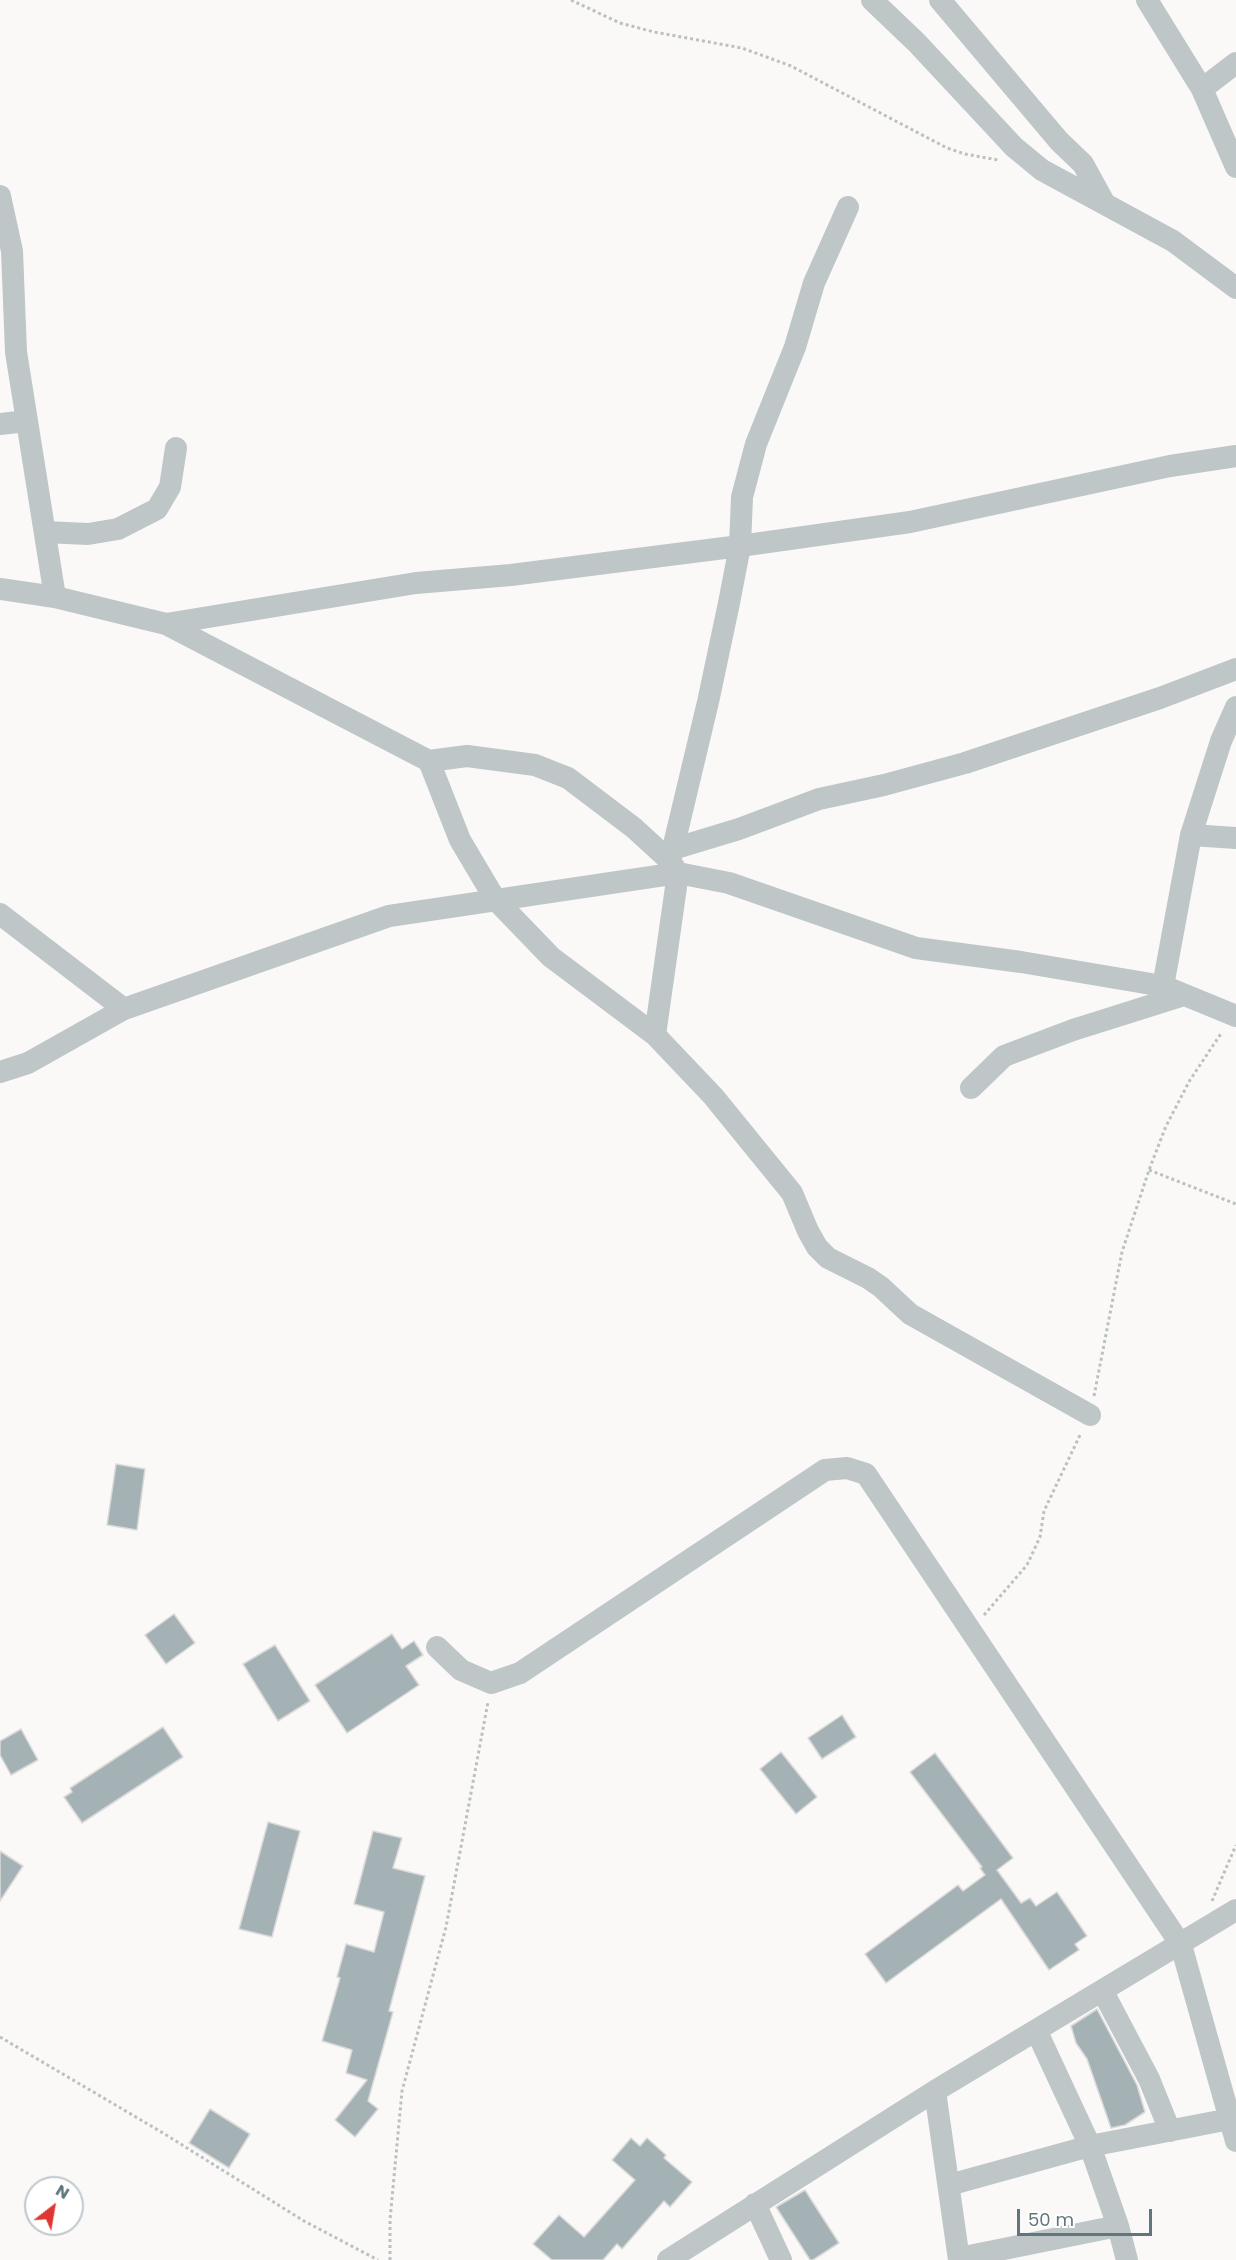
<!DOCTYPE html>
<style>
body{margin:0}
#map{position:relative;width:1236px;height:2260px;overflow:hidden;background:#faf9f8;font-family:Poppins,sans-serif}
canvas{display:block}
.north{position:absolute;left:24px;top:2176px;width:60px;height:60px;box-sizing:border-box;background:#fff;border:2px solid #bfc8cb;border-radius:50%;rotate:31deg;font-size:16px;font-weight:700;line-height:24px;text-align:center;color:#60767c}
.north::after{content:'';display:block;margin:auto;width:21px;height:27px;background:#e03631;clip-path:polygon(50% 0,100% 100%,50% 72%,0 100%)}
.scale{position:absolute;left:1017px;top:2209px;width:135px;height:27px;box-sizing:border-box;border:3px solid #60767c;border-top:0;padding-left:8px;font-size:18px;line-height:21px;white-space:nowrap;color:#60767c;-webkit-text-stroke:4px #fff;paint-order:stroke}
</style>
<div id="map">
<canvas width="1236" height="2260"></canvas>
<div class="north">N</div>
<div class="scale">50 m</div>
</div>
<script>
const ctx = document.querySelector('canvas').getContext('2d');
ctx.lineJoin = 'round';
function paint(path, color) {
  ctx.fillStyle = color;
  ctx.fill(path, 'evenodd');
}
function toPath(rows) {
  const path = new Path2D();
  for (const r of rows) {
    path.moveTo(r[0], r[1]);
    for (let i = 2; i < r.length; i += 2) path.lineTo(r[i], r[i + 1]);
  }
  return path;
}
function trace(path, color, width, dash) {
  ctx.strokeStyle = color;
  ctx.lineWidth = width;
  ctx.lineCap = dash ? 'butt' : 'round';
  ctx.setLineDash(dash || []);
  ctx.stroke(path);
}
const building = toPath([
 [116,1464,145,1469,137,1530,107,1525,116,1464],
 [174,1614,195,1643,166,1664,145,1635,174,1614],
 [392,1634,402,1649,414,1641,423,1655,406,1666,419,1685,347,1733,315,1685,392,1634],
 [275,1645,310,1701,278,1721,243,1664,275,1645],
 [842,1715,856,1737,822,1759,808,1738,842,1715],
 [163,1727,183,1757,82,1823,64,1797,72,1792,70,1788,163,1727],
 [21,1729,38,1760,11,1775,0,1755,0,1741,21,1729],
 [781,1752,817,1797,796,1814,760,1769,781,1752],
 [935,1753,1013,1858,997,1870,1021,1903,1030,1898,1036,1906,1057,1892,1087,1936,1075,1944,1079,1950,1049,1970,1001,1899,886,1983,865,1954,958,1885,963,1891,985,1875,980,1868,982,1867,910,1772,935,1753],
 [268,1822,300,1831,272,1937,239,1929,268,1822],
 [373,1831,402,1838,393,1868,425,1876,389,2011,393,2012,368,2101,378,2109,355,2137,335,2120,367,2080,346,2073,352,2050,322,2041,340,1978,337,1977,346,1944,374,1952,384,1912,354,1904,373,1831],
 [0,1851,23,1866,0,1901,0,1851],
 [1097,2009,1137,2085,1145,2112,1125,2125,1111,2128,1087,2059,1076,2043,1071,2026,1097,2009],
 [210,2109,250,2134,229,2168,189,2143,210,2109],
 [631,2138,640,2146,647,2138,666,2155,664,2158,692,2182,670,2207,664,2201,622,2249,617,2244,603,2260,552,2260,533,2244,559,2215,584,2237,635,2180,612,2160,631,2138],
 [805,2190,839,2243,813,2260,810,2260,776,2207,805,2190]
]);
const path = toPath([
 [571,0,620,23,654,32,742,48,791,66,947,148,965,154,998,160],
 [1149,1170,1236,1204],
 [1094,1396,1122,1252,1149,1170,1166,1126,1190,1080,1222,1032],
 [984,1615,1027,1565,1040,1537,1044,1511,1081,1433],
 [1212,1901,1236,1845],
 [0,2037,163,2133,304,2221,378,2260],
 [390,2260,390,2220,402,2091,446,1927,488,1702]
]);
const minor = toPath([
 [872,0,917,43,1014,147,1042,170,1173,241,1236,288],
 [940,0,1059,141,1083,164,1105,204],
 [1147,0,1202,89,1236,167],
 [1202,89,1236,63],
 [0,196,12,251,16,352,55,597],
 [0,424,26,421],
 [45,532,88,534,118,529,157,509,170,487,176,448],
 [0,589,55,597,166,624,429,761,467,756,535,765,568,778,634,828,670,861,678,873,655,1035],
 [166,624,416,583,511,575,740,546,910,522,1170,466,1236,456],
 [429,761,460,840,495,899,551,957,655,1035,713,1096,792,1193,808,1231,817,1247,828,1258,868,1278,881,1287,910,1314,1090,1415],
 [1191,835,1236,838],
 [673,849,739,829,819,799,884,785,965,763,1160,698,1236,669],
 [670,861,708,702,729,603,740,546,742,497,756,444,795,347,814,283,848,207],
 [0,914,124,1009],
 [1163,986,1191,835,1221,741,1236,707],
 [0,1072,28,1063,124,1009,389,916,678,873,729,883,916,948,1021,962,1163,986,1236,1016],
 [971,1088,1004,1056,1073,1030,1184,995],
 [437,1647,461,1670,491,1683,520,1673,825,1470,847,1468,866,1474,1181,1945,1236,2141],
 [1103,1992,1149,2079,1170,2131],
 [1037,2032,1090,2146,1118,2226,1127,2260],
 [935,2091,959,2260],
 [949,2185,1090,2146,1230,2119],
 [755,2204,781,2260],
 [959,2258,1118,2226],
 [668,2260,935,2091,1236,1910]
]);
paint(building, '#a5b2b5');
trace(building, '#dcdbda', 1.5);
trace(path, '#bbc0c2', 3, [3, 3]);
trace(minor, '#bec6c8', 22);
</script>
